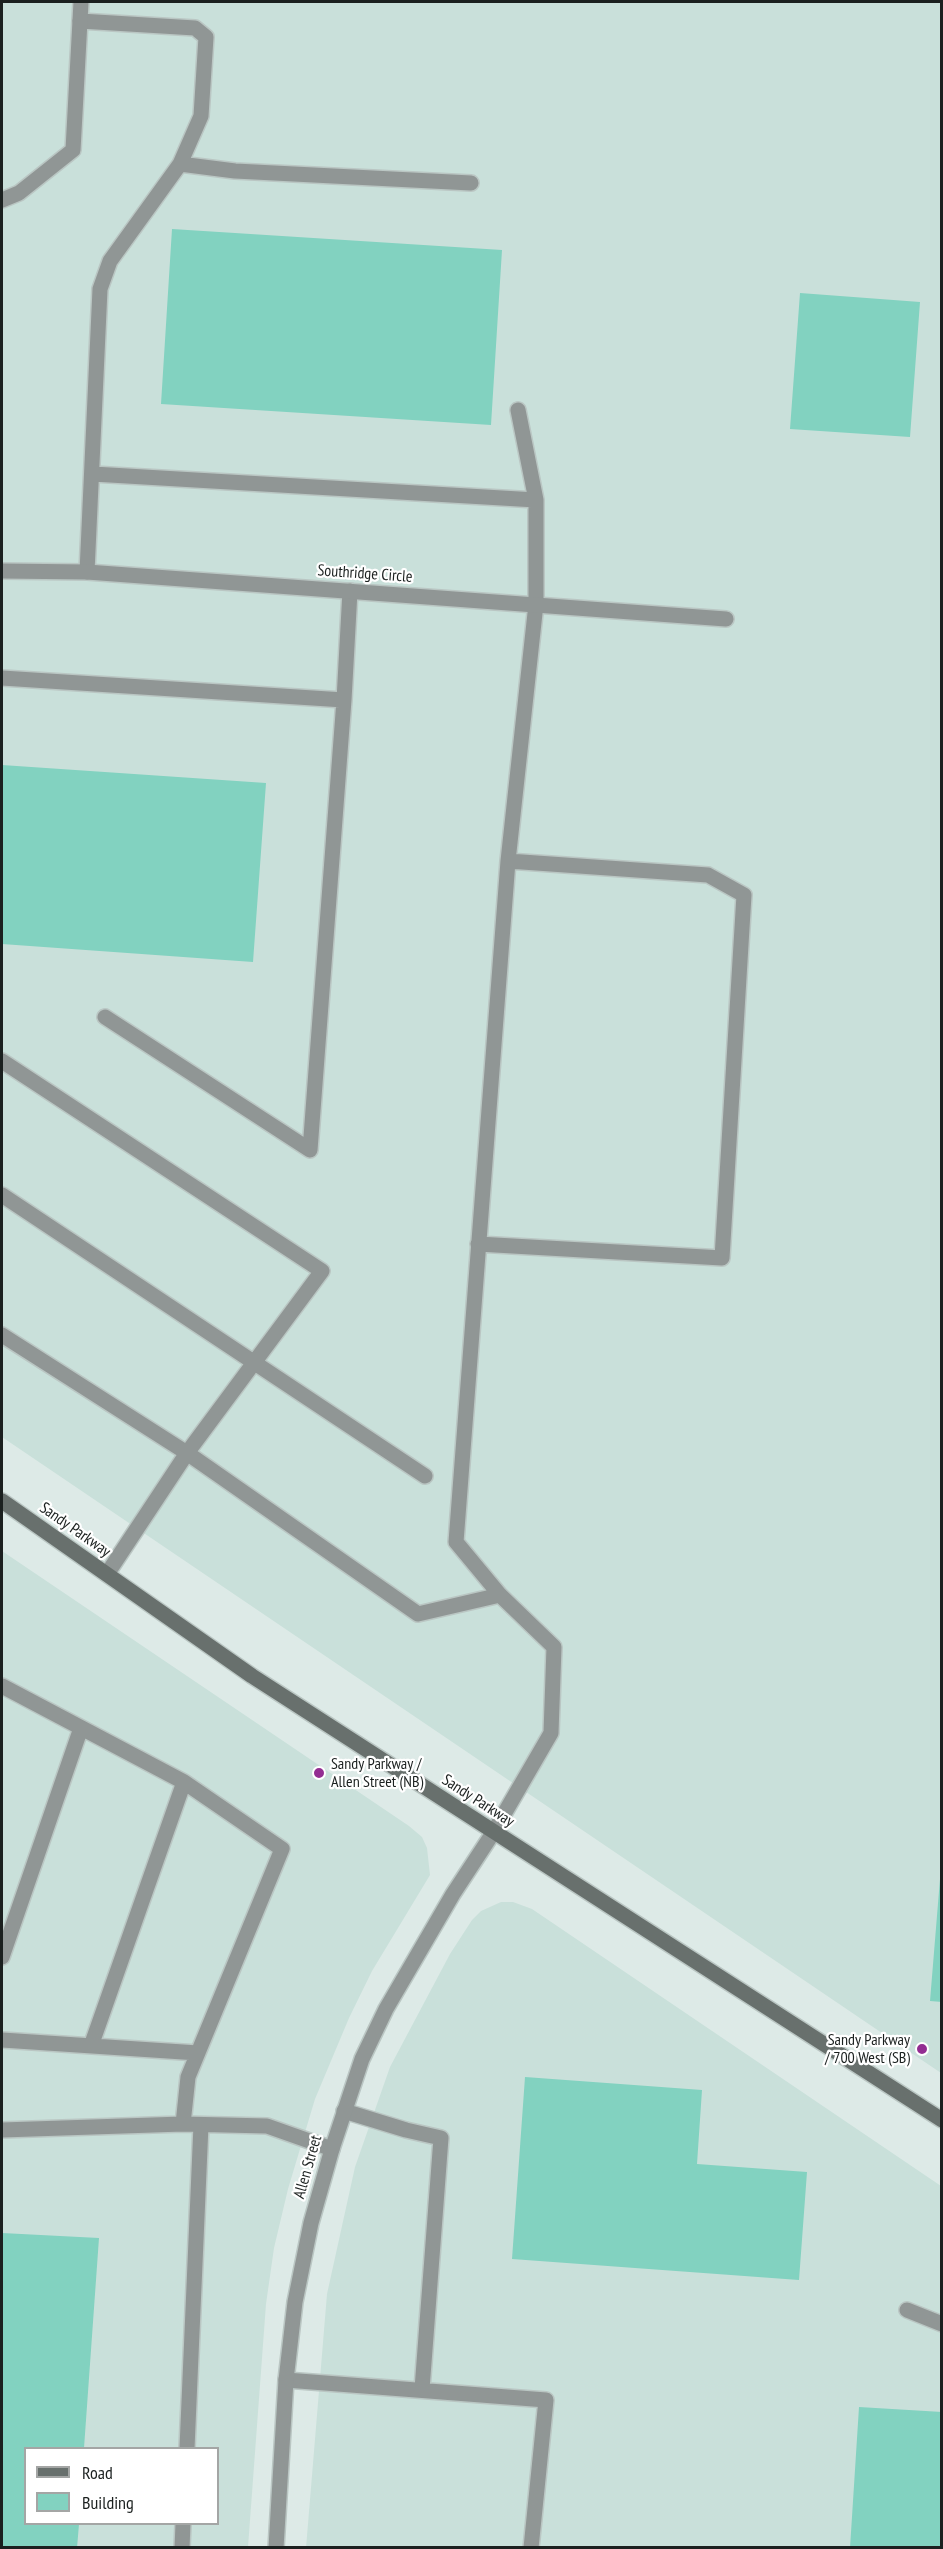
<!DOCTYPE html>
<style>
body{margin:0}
#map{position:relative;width:943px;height:2549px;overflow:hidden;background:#ddeae7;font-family:"PT Sans Narrow",sans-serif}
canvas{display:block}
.frame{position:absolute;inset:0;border:3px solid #1b201f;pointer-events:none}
.legend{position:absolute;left:24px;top:2447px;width:195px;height:78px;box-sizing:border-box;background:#fff;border:2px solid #a4a6a5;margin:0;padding:8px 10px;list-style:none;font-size:18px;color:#1b201f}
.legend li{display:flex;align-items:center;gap:12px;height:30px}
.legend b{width:30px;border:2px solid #a4a6a5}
</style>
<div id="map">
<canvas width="943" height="2549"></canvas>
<div class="frame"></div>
<ul class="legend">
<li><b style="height:8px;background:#68706d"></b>Road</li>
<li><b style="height:16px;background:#82d2c0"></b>Building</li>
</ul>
</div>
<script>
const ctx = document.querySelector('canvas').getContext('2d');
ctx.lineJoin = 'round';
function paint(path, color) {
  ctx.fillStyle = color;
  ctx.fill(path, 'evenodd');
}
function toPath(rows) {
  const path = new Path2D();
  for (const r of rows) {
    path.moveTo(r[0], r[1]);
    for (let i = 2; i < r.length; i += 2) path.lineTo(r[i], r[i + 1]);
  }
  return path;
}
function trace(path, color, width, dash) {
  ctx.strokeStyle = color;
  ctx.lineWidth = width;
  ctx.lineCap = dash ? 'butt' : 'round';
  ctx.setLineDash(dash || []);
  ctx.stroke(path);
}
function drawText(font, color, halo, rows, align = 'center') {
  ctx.font = font + ' "PT Sans Narrow",sans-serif';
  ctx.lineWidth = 4.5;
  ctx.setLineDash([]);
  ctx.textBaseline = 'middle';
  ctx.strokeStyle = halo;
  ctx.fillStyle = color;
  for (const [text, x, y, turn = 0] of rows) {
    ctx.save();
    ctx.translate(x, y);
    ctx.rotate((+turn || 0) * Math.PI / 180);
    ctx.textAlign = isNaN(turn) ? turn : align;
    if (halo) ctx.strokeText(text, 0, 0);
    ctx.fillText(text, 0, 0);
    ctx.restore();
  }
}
const built = toPath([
 [2,2,941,2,941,2073,2,1437],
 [2,1551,409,1826,422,1837,427,1848,430,1875,372,1971,349,2018,315,2099,288,2189,274,2248,266,2304,248,2547,2,2547],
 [26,2448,218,2448,218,2524,26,2524],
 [501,1902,513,1902,532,1909,941,2186,941,2547,306,2548,327,2294,355,2167,390,2067,450,1954,472,1920,481,1911]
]);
const building = toPath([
 [172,229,502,250,491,425,161,404],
 [800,293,920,302,910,437,790,429],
 [2,765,266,783,253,962,2,944],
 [940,1879,942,1879,942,2002,930,2001],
 [525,2077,702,2090,697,2164,807,2172,799,2280,512,2259],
 [2,2233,99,2238,84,2448,26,2448,26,2524,79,2524,77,2548,2,2548],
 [859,2407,942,2412,942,2548,850,2548]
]);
const service = toPath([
 [80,21,195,28,206,37,201,116,180,164,110,261,100,289,87,572],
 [180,164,235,171,471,183],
 [93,474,536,500],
 [2,678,344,700,310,1150,105,1017],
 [344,700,350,591],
 [2,1061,322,1271,187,1453,107,1574],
 [2,1195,425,1476],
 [478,1244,722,1258,744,895,708,875,508,861],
 [2,1335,187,1453,418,1614,500,1595],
 [2,1686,184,1782,282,1849,188,2077,183,2124],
 [493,1833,551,1733,554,1647,500,1595,456,1542,508,861,536,604,536,500,518,410],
 [2,1957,81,1728],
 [2,2040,198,2053],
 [91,2046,184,1782],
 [344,2111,406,2130,441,2138,422,2389],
 [2,2130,183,2124,267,2126,332,2149],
 [907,2310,942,2324],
 [286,2380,546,2400,531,2548],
 [187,2448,201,2125],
 [182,2548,183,2524]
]);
const minor = toPath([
 [2,200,19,193,73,150,81,2],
 [2,571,87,572,726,619],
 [276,2548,286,2380,295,2302,311,2223,332,2149,362,2059,386,2009,453,1894,493,1833]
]);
const secondary = toPath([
 [2,1501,252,1676,942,2120]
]);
const markers = [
 [319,1773,6,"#932d92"],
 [922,2049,6,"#932d92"]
];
const streetNames = [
 ["Southridge Circle",365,574,4],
 ["Sandy Parkway",75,1530,35],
 ["Sandy Parkway",478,1801,33],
 ["Allen Street",308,2167,-74]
];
const poiNames = [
 ["Sandy Parkway /",331,1764],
 ["Allen Street (NB)",331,1782],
 ["Sandy Parkway",910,2040,"right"],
 ["/ 700 West (SB)",910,2058,"right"]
];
paint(built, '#c9e0da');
paint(building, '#82d2c0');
trace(service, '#bac6c3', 18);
trace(minor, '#bac6c3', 18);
trace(secondary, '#bac6c3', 18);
trace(service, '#909695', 15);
trace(minor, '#909695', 15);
trace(secondary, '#68706d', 15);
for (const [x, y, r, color] of markers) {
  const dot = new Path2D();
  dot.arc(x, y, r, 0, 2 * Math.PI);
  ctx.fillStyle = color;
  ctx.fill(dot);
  trace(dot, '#fff', 2);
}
drawText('16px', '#1b201f', '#fff', streetNames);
drawText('16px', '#1b201f', '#fff', poiNames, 'left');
</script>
